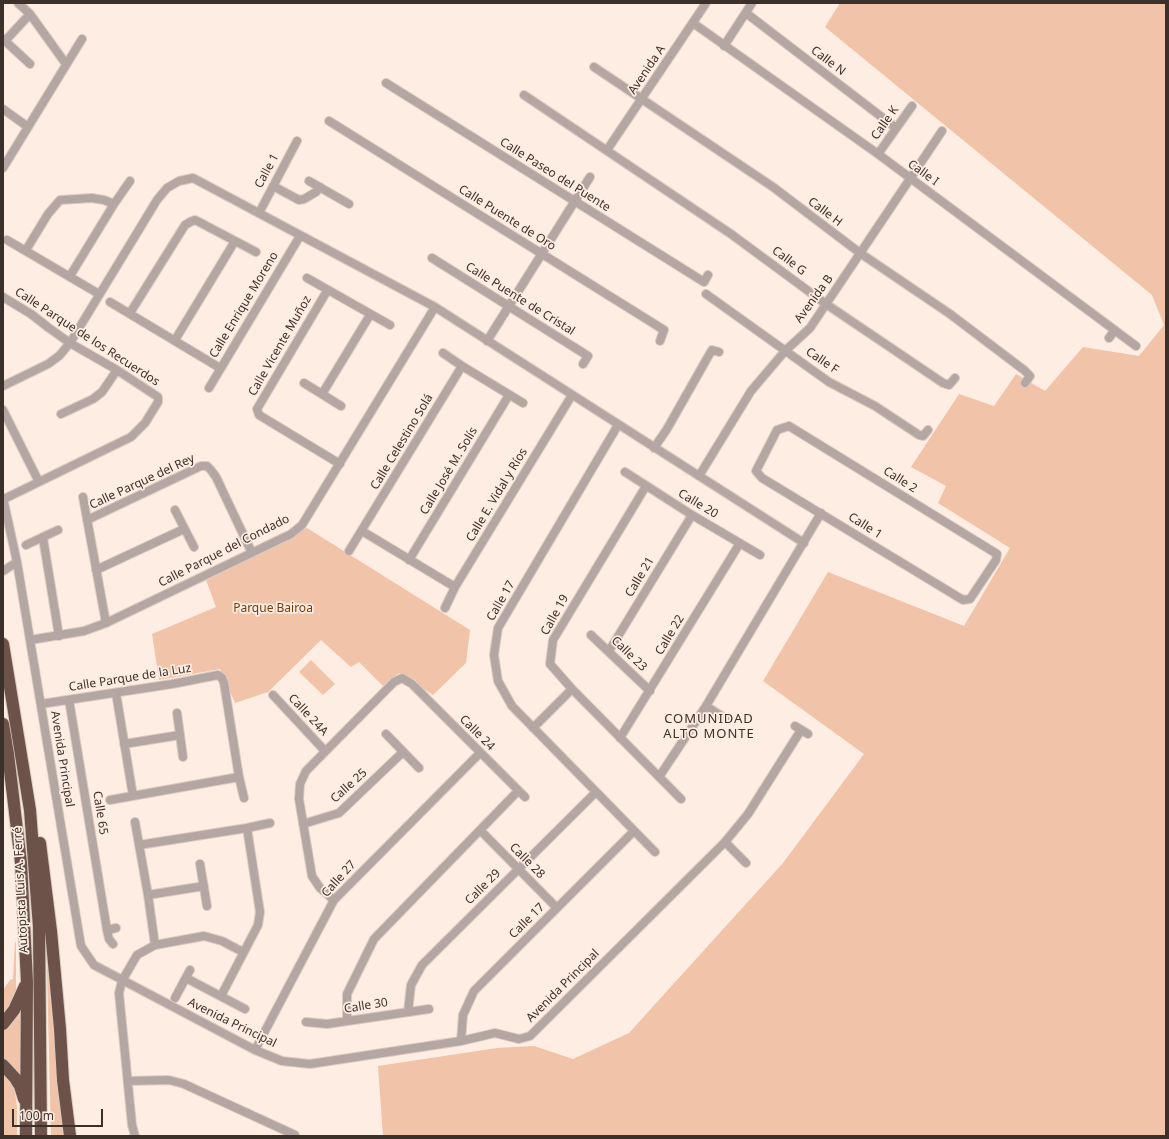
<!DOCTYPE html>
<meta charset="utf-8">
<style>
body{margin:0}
#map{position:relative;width:1169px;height:1139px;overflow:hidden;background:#feede3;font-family:"Noto Sans",sans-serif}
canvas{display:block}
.frame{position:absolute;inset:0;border:4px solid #3b302a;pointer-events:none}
.scale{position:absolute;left:12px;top:1109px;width:91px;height:18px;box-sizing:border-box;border:2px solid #3b302a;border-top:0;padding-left:5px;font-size:12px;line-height:14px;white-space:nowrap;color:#3b302a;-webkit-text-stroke:3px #feede3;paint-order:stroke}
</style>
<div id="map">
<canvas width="1169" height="1139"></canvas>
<div class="frame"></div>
<div class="scale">100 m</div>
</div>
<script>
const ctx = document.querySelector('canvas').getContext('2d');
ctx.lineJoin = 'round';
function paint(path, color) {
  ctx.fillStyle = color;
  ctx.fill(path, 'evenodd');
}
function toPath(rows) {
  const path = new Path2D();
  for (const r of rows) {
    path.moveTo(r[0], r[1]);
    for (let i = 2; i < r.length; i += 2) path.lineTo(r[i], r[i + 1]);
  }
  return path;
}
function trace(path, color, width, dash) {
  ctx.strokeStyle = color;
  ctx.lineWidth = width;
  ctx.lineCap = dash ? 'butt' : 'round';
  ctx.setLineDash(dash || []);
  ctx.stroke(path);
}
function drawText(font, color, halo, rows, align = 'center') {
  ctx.font = font + ' "Noto Sans",sans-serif';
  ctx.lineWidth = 3.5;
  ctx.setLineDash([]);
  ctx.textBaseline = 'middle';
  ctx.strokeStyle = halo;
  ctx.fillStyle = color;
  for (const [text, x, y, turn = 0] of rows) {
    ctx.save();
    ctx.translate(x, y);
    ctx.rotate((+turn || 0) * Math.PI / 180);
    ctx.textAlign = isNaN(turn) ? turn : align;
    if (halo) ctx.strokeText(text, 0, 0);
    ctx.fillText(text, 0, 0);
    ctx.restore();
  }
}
const green = toPath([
 [840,3,1166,3,1166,1136,383,1136,378,1066,497,1048,534,1046,573,1059,629,1033,783,863,864,754,763,681,828,572,964,626,1010,548,938,503,946,486,911,467,959,394,994,406,1016,374,1045,391,1083,347,1139,356,1164,325,1152,295,825,27],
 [307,528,470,630,466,663,433,695,399,673,383,686,359,662,351,667,321,640,268,692,235,703,220,669,159,680,152,634,216,607,206,580],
 [311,660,335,684,323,695,299,672],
 [15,942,16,943,16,994,13,1002,3,1017,3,990,10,980,13,979],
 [52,968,65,1136,51,1136,47,969],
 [17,1015,20,1015,21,1074,18,1075,3,1063,3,1031],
 [3,1070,14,1085,17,1107,17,1136,3,1136]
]);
const minor = toPath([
 [18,3,30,14,66,64],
 [746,13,896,128],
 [693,23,878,154,1136,346],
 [3,39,30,64],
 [5,41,30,14],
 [724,46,752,3],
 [594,67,773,187,860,253,950,314,1024,370,1030,376,1025,383],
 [386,83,704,282,708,275],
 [524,95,731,234,826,304,943,383,949,385,955,378],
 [3,109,28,127],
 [329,121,664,330,660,341],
 [607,150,706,3],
 [878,154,912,106],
 [3,168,82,39],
 [309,181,349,204],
 [273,186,299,200,304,199,316,192,320,187],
 [259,213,297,141],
 [7,240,99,294],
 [26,250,48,214,60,200,92,198,104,200,114,204],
 [432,258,588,356,583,364],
 [70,276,114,204,130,181],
 [307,278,390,325],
 [327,291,257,409,259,415,340,464],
 [706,294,829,382,875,406,919,435,923,436,928,430],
 [3,297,31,314,49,328,70,343,117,370,158,397,158,402,145,423,131,437,4,499],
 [110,302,220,368],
 [130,313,185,225,190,222,195,220,199,222,256,252],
 [1109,338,1115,330],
 [175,340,235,241],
 [487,341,590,177],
 [443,353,462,366,523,403],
 [304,383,341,406],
 [3,386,48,364,59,356,70,343,157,200,167,188,179,181,193,178,435,307,804,543],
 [209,388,300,236],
 [322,394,370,315],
 [3,410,39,482],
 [61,414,93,399,102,392,117,370],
 [618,425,498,628,494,655,498,681,512,706,655,852],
 [789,426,997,554,996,560,970,599,963,600,762,478,756,471,777,430,789,426],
 [654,448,667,429,709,355,712,350,719,352],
 [625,472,692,515,760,555],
 [699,476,751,391,785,351,810,328,942,131],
 [646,486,553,640,550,664,572,689,681,799],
 [83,497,106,623],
 [3,498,17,562,81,946,94,965,255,1050,282,1061,310,1064,461,1041,495,1033,519,1039,530,1036,725,842,748,814,801,730],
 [175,510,194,547],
 [87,520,201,466,207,466,211,470,216,477,252,553],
 [362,531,455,587],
 [43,538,59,636],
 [26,545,58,530],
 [349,551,462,366],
 [409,560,509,395],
 [96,570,184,529],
 [3,571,17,562],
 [445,608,455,587,572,395],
 [591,635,650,691],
 [30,640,84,631,106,623,291,534,302,525,435,307],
 [609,651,692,515],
 [116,693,133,796],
 [273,695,325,751],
 [69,700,107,930,109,939,113,944],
 [41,704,172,684,218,675,222,678,224,683,239,777,244,798],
 [706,706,726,719],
 [177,713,183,757],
 [795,726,808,734],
 [533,728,572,689],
 [386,734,419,768],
 [620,738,740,543],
 [124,744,180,735],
 [659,777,706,706,821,513],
 [110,800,239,777],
 [135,822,148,895,155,945],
 [303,824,339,813,403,752],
 [480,830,557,908],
 [725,842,746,863],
 [139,845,247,828,270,823],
 [200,864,207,906],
 [148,895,204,886],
 [334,900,320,888,312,876,299,799,300,784,306,771,394,682,402,678,412,684,525,797],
 [107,930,116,928],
 [186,978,245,1009],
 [221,996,258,925,260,912,247,828],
 [175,998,190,970],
 [408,1012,411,985,422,965,596,792],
 [347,1021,347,994,374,939,518,791],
 [306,1022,327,1024,429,1009],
 [461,1041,463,1015,474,991,634,831],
 [255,1050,334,900,480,753],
 [128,1081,169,1080,184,1084,295,1135,295,1136],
 [135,1136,132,1125,119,993,122,981,137,955,155,945,204,936,222,941,243,952]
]);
const highway = toPath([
 [3,644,30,810,39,927,41,1136],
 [3,724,8,754,21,863,27,982,26,1136],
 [40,843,51,931,60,1029,63,1080,70,1136],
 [3,1024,14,1010,25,986],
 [3,1065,15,1078,20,1086,24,1099]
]);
const streetNames = [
 ["Calle N",828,61,37],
 ["Avenida A",647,70,-56],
 ["Calle K",885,123,-55],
 ["Calle 1",267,171,-62],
 ["Calle I",923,173,36],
 ["Calle Paseo del Puente",555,175,32],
 ["Calle H",825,212,37],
 ["Calle Puente de Oro",507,218,32],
 ["Calle G",789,261,37],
 ["Calle Puente de Cristal",520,299,32],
 ["Avenida B",814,299,-54],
 ["Calle Enrique Moreno",244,305,-59],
 ["Calle Parque de los Recuerdos",87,337,33],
 ["Calle Vicente Muñoz",280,346,-60],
 ["Calle F",822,361,34],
 ["Calle Celestino Solá",402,442,-59],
 ["Calle José M. Solís",449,471,-59],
 ["Calle 2",900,480,32],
 ["Calle Parque del Rey",142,482,-25],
 ["Calle E. Vidal y Ríos",497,495,-59],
 ["Calle 20",698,504,31],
 ["Calle 1",865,526,32],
 ["Calle Parque del Condado",224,551,-27],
 ["Calle 21",640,577,-59],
 ["Calle 17",501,601,-60],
 ["Calle 19",555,615,-61],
 ["Calle 22",670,635,-59],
 ["Calle 23",629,654,44],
 ["Calle Parque de la Luz",130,678,-9],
 ["Calle 24A",308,715,47],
 ["Calle 24",477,733,45],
 ["Avenida Principal",62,759,81],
 ["Calle 25",349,786,-42],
 ["Calle 65",100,813,81],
 ["Calle 28",527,861,45],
 ["Calle 27",339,879,-48],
 ["Calle 29",483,887,-45],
 ["Autopista Luis A. Ferré",21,890,-93],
 ["Calle 17",527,921,-45],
 ["Avenida Principal",563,986,-45],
 ["Calle 30",366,1006,-9],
 ["Avenida Principal",232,1023,26]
];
const parkNames = [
 ["Parque Bairoa",273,609]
];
const neighbourhoodNames = [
 ["COMUNIDAD",709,719],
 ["ALTO MONTE",709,734]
];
paint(green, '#f1c3a8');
trace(minor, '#dbcbc2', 10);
trace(highway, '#dbcbc2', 14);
trace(minor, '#b4a6a2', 8);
trace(highway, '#6d524a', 12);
drawText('12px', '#3b302a', '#feede3', streetNames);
drawText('12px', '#7a3902', '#feede3', parkNames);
ctx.letterSpacing = '1px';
drawText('13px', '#3b302a', '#feede3', neighbourhoodNames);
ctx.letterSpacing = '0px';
</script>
